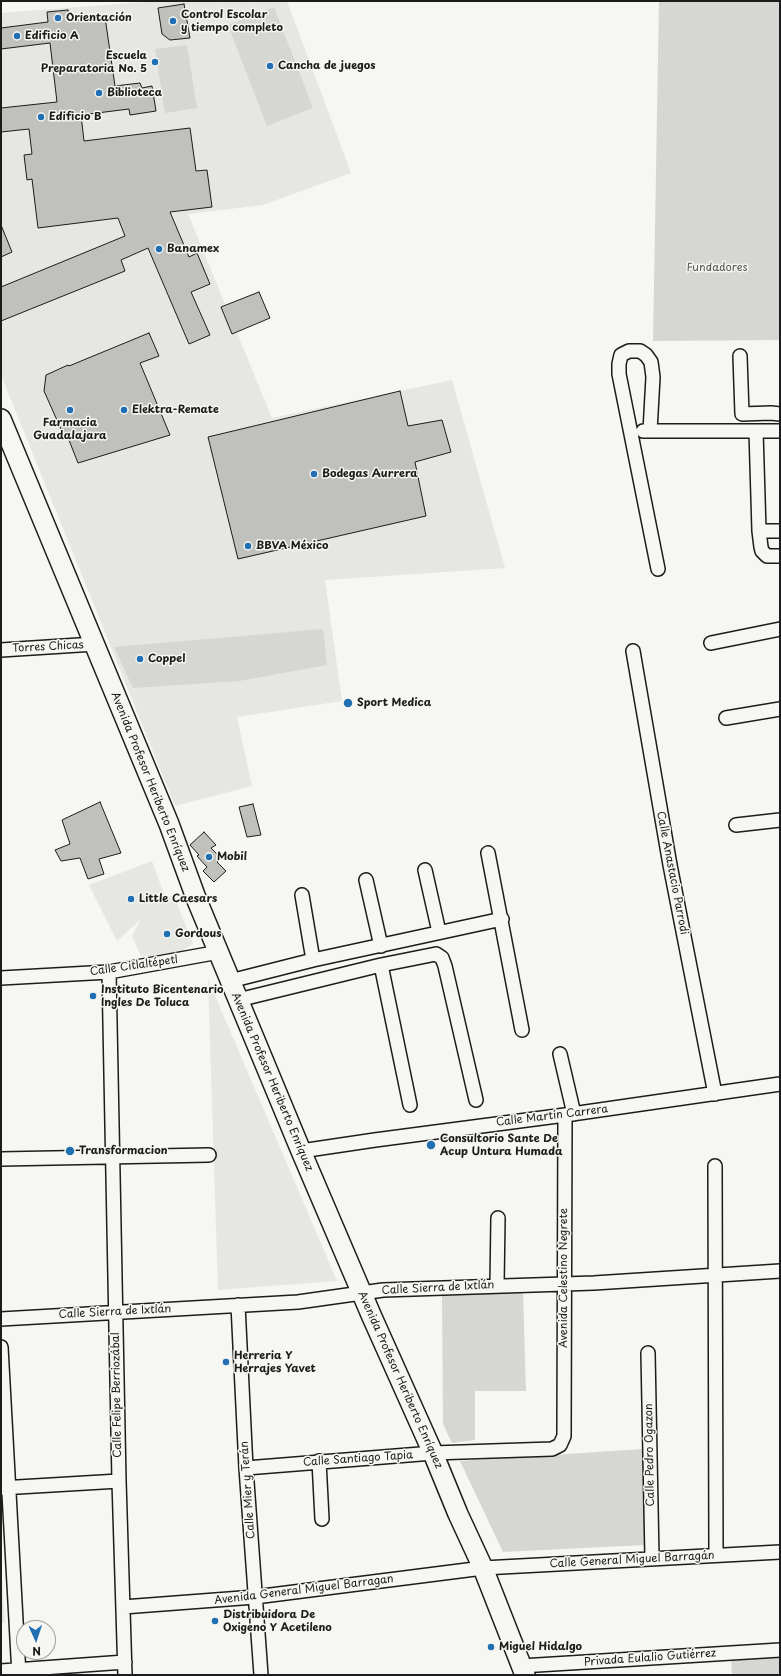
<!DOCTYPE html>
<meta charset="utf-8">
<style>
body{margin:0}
#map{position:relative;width:781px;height:1676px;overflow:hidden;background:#f6f6f2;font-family:"Playpen Sans",sans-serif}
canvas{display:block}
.frame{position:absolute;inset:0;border:2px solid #1c1c1c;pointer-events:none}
.north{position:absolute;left:16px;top:1620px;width:40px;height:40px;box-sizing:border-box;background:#f6f6f2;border:1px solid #9f9f9c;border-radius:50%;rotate:177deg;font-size:11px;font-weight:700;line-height:16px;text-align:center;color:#1c1c1c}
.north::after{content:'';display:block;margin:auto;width:14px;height:18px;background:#1f6fb2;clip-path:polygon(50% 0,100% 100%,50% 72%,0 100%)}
</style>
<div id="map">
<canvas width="781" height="1676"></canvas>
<div class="frame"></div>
<div class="north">N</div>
</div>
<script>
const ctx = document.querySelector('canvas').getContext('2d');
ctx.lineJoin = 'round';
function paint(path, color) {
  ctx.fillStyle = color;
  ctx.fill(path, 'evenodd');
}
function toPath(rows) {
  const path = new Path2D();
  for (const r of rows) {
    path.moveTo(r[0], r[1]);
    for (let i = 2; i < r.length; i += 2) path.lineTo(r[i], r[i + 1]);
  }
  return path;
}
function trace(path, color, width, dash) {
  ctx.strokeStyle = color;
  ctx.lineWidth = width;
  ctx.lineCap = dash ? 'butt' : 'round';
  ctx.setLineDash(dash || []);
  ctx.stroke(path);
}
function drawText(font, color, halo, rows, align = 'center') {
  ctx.font = font + ' "Playpen Sans",sans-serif';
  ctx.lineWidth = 3;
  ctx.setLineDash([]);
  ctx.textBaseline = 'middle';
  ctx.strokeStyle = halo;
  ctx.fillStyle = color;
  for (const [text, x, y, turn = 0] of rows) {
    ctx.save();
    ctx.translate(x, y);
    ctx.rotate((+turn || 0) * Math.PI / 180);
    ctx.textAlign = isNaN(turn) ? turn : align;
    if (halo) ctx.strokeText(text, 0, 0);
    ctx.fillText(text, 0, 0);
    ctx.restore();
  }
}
const built = toPath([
 [157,1,287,1,351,173,263,205,188,214,272,418,452,380,505,568,325,580,342,701,237,717,252,786,175,806,1,375,1,13],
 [152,861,165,897,174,896,193,944,173,956,141,956,132,936,141,919,117,941,89,885],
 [208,979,337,1281,218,1290],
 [1,1562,5,1623,1,1623]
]);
const green = toPath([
 [659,1,780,1,780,340,653,341],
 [274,7,313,108,267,126,228,25],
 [187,45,197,108,165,113,155,49],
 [323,629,327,665,239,681,133,688,114,647],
 [523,1292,526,1391,475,1391,475,1440,452,1443,443,1424,442,1295],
 [643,1449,645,1545,503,1552,460,1461],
 [780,1655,780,1675,732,1675,731,1658]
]);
const building = toPath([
 [184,4,190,38,170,40,162,34,158,8,184,4],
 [68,10,69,21,105,17,115,86,140,83,142,88,152,86,156,111,130,115,129,109,81,115,84,141,190,128,196,171,207,170,212,207,170,212,189,257,197,253,210,284,191,292,210,335,189,344,148,248,121,260,125,271,1,321,1,287,125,236,118,218,38,228,32,179,27,180,24,155,32,154,29,129,1,132,1,108,57,102,50,43,1,49,1,28,48,22,47,12,68,10],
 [1,225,12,252,1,257,1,225],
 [259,292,270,318,232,334,221,307,259,292],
 [149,333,159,356,140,363,170,435,78,463,67,435,64,436,44,391,46,375,68,365,69,366,149,333],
 [400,391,408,426,442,420,451,452,415,462,426,516,238,559,208,437,400,391],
 [100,802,121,853,99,859,104,874,88,879,80,858,61,861,55,850,70,844,62,820,100,802],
 [253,804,261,835,247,837,239,807,253,804],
 [204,832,216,845,211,848,221,858,217,862,226,871,214,882,203,871,207,867,197,856,199,855,190,845,204,832]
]);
const street = toPath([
 [740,356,742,414,771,413,780,414],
 [643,431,780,431],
 [650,431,653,377,651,362,646,355,640,351,629,351,621,355,619,364,619,374,658,569],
 [756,431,759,531,761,547,762,551,767,556,780,556],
 [759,531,780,531],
 [711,643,780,629],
 [1,650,95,644],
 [633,651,670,865,715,1094],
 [726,718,780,709],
 [736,825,780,820],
 [488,853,522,1030],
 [425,870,439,932],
 [366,880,381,946],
 [302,895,313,960],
 [381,965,410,1105],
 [109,972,119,1481,125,1675],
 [1,978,109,972,219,952],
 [230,981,313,960,502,919],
 [238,1000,381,965,436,954,442,958,445,966,476,1100],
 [560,1054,574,1114],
 [301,1151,375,1140,565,1115,780,1084],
 [1,1159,209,1155],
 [715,1166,716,1555],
 [497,1285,498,1218],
 [238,1305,246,1468,261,1675],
 [1,1319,298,1302,383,1290,594,1283,780,1271],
 [1,1347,19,1675],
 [648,1353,652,1558],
 [319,1461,322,1519],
 [246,1468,433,1453,552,1449,560,1445,564,1436,565,1115],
 [1,1488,119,1481],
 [123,1607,255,1597,483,1568,780,1552],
 [521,1666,780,1650],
 [1,1671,125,1662]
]);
const secondary = toPath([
 [1,419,169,824,196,898,301,1151,372,1317,433,1453,458,1514,483,1568,525,1675]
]);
const markers = [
 [58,18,4,"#1f6fb2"],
 [173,21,4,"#1f6fb2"],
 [17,36,4,"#1f6fb2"],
 [155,62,4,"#1f6fb2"],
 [270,66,4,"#1f6fb2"],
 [99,93,4,"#1f6fb2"],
 [41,117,4,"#1f6fb2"],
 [159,249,4,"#1f6fb2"],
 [70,410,4,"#1f6fb2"],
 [124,410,4,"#1f6fb2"],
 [314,474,4,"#1f6fb2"],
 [248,546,4,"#1f6fb2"],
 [140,659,4,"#1f6fb2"],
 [348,703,5,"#1f6fb2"],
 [209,857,4,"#1f6fb2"],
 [131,899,4,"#1f6fb2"],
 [167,934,4,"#1f6fb2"],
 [93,996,4,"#1f6fb2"],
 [431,1145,5,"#1f6fb2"],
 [70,1151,5,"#1f6fb2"],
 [226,1362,4,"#1f6fb2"],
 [215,1621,4,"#1f6fb2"],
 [491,1647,4,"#1f6fb2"]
];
const poiNames = [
 ["Control Escolar",181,15],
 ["y tiempo completo",181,28],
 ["Orientación",66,18],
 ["Edificio A",25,36],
 ["Escuela",147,56,"right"],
 ["Preparatoria No. 5",147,69,"right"],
 ["Cancha de juegos",278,66],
 ["Biblioteca",107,93],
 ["Edificio B",49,117],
 ["Banamex",167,249],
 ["Elektra-Remate",132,410],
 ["Farmacia",70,423,"center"],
 ["Guadalajara",70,436,"center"],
 ["Bodegas Aurrera",322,474],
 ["BBVA México",256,546],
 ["Coppel",148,659],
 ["Sport Medica",357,703],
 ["Mobil",217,857],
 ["Little Caesars",139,899],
 ["Gordous",175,934],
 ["Instituto Bicentenario",101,990],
 ["Ingles De Toluca",101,1003],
 ["Consultorio Sante De",440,1139],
 ["Acup Untura Humada",440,1152],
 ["Transformacion",79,1151],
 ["Herreria Y",234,1356],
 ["Herrajes Yavet",234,1369],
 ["Distribuidora De",223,1615],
 ["Oxigeno Y Acetileno",223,1628],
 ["Miguel Hidalgo",499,1647]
];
const parkNames = [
 ["Fundadores",717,268]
];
const streetNames = [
 ["Torres Chicas",48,647,-3],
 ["Avenida Profesor Heriberto Enríquez",150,782,68],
 ["Calle Anastacio Parrodi",672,873,79],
 ["Calle Citlaltépetl",134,966,-8],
 ["Avenida Profesor Heriberto Enríquez",272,1082,67],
 ["Calle Martín Carrera",552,1116,-7],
 ["Avenida Celestino Negrete",564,1278,-90],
 ["Calle Sierra de Ixtlán",438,1288,-3],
 ["Calle Sierra de Ixtlán",115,1312,-3],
 ["Avenida Profesor Heriberto Enríquez",400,1380,66],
 ["Calle Felipe Berriozábal",117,1395,-91],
 ["Calle Pedro Ogazon",650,1455,-91],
 ["Calle Santiago Tapia",358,1459,-4],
 ["Calle Mier y Terán",248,1490,-94],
 ["Calle General Miguel Barragán",632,1560,-3],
 ["Avenida General Miguel Barragan",304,1590,-7],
 ["Privada Eulalio Gutiérrez",650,1658,-4]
];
paint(built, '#e6e6e2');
paint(green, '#d6d6d2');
paint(building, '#c0c0bd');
trace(building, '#1c1c1c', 1);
trace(street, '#1c1c1c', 16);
trace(secondary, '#1c1c1c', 22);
trace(street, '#f6f6f2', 13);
trace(secondary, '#f6f6f2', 19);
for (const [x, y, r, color] of markers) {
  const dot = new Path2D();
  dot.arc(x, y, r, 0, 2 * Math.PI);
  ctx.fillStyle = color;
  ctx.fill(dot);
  trace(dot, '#f6f6f2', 1.5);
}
drawText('bold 11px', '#1c1c1c', '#f6f6f2', poiNames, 'left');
drawText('11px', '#545453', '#f6f6f2', parkNames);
drawText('11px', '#1c1c1c', '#f6f6f2', streetNames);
</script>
